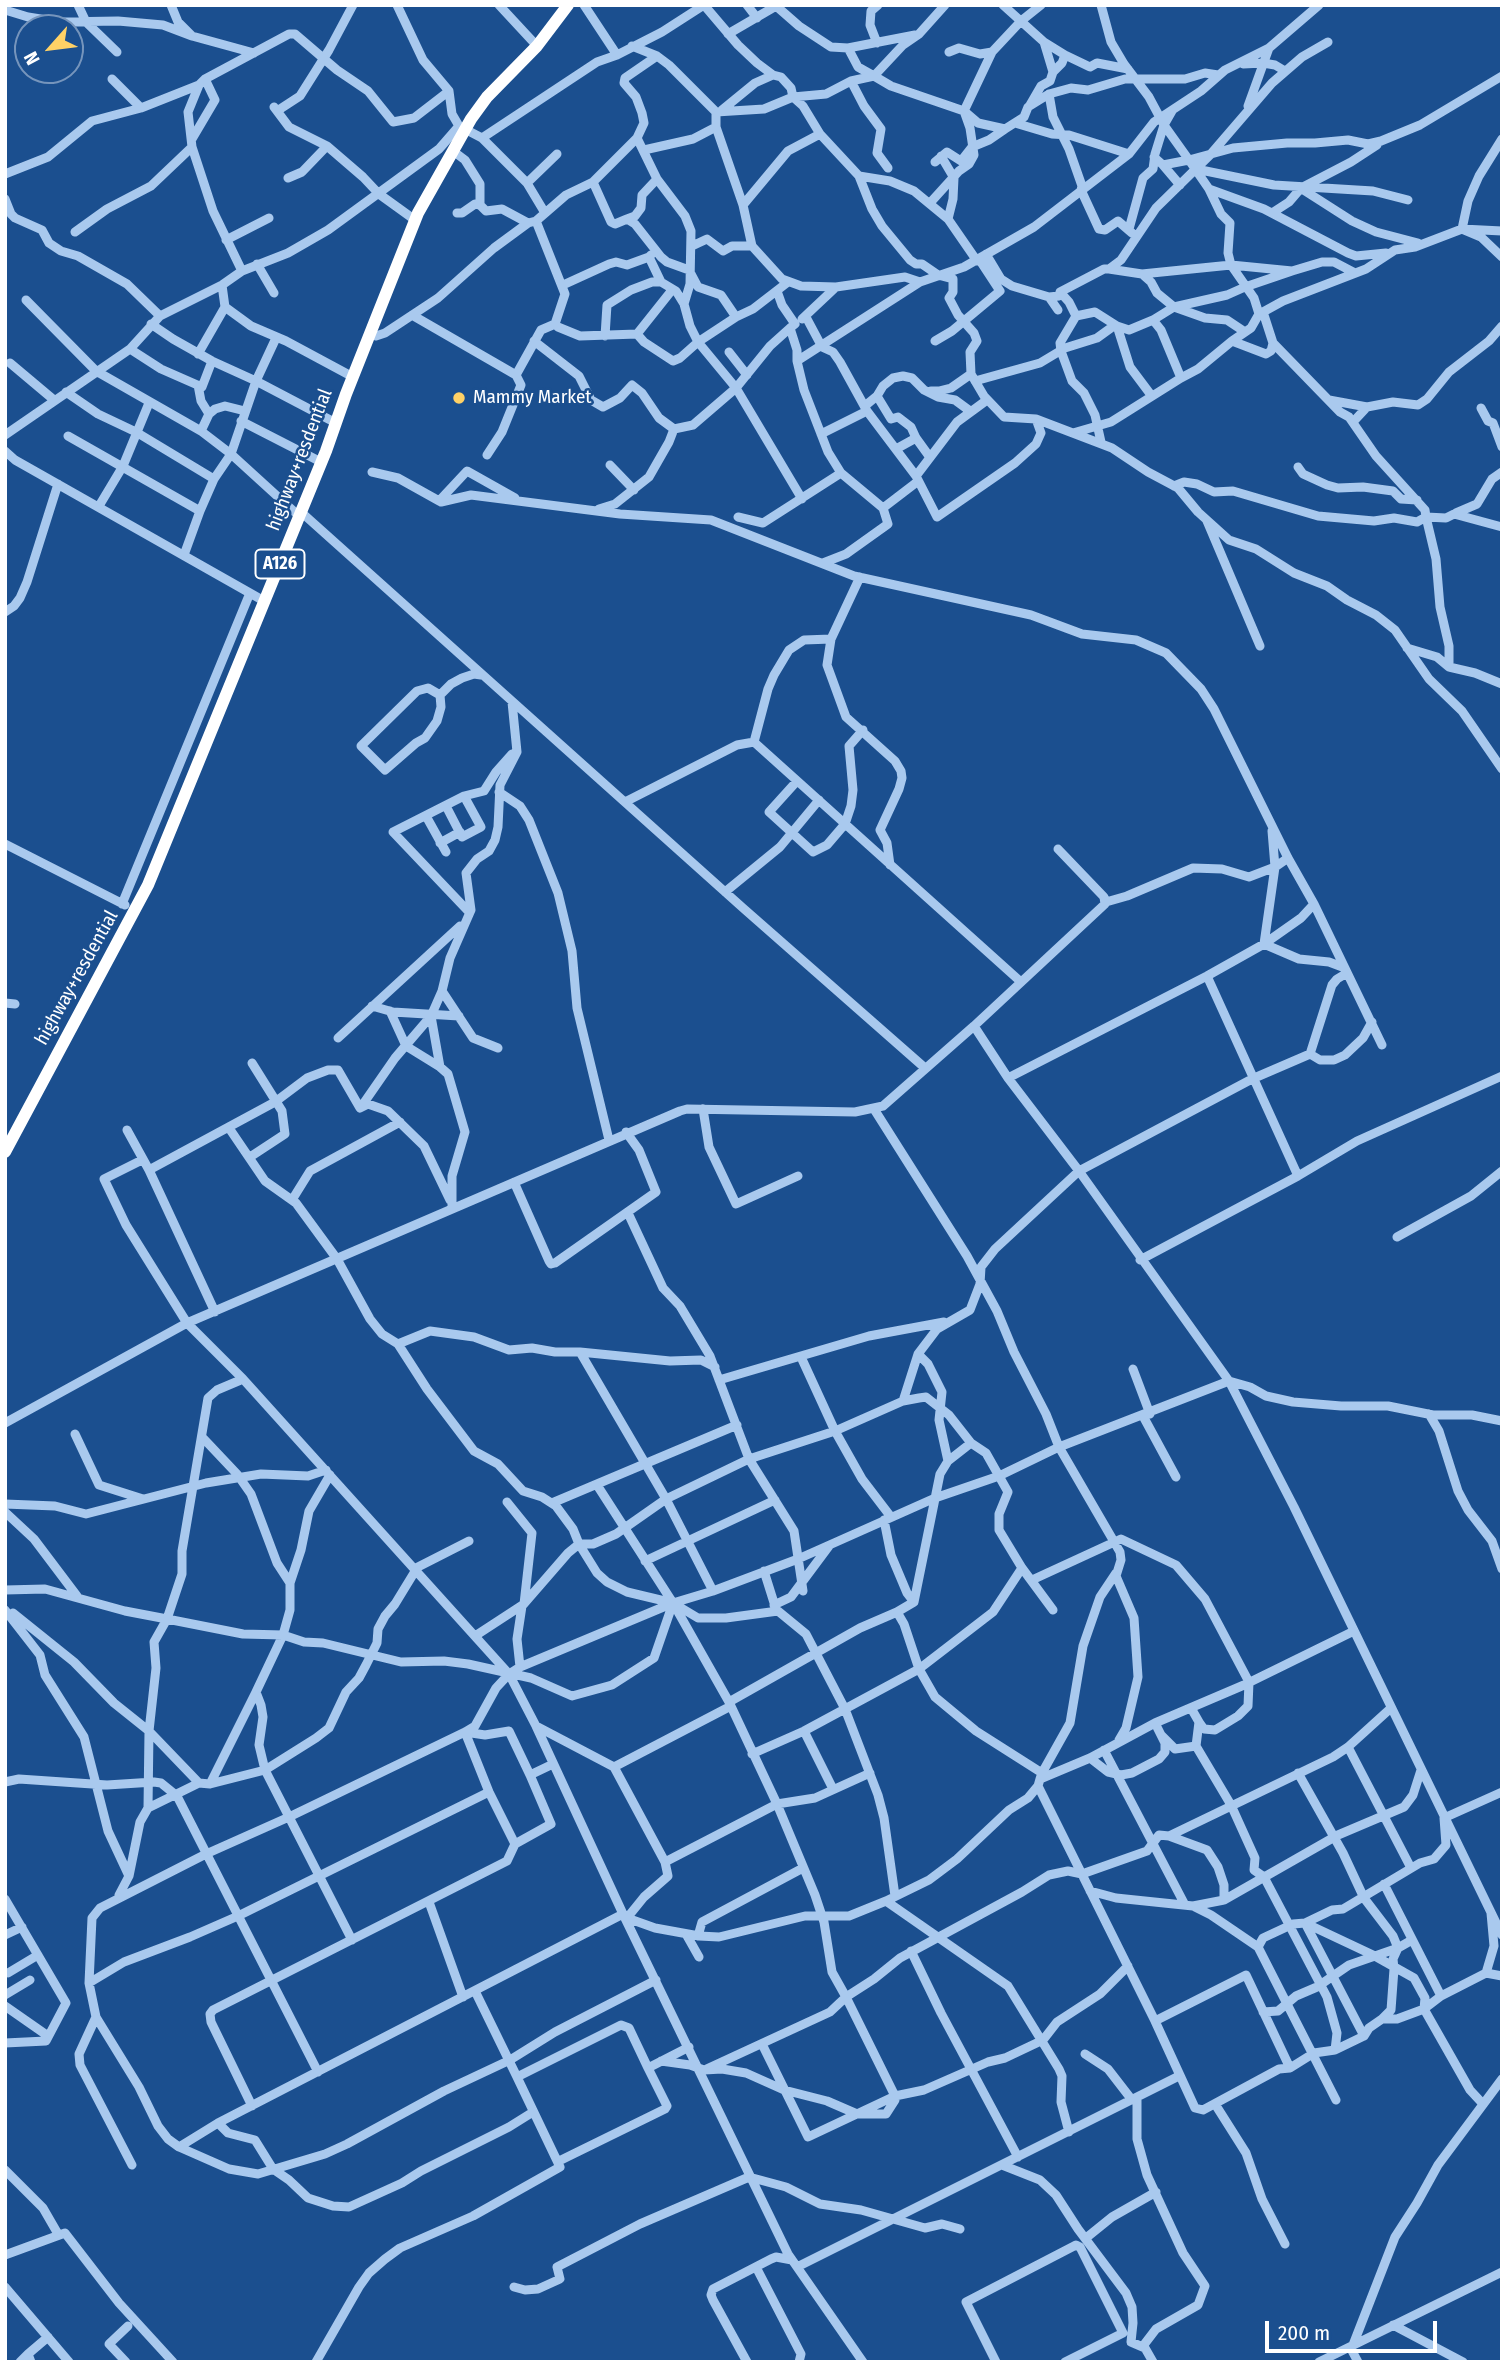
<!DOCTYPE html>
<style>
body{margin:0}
#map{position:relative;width:1507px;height:2367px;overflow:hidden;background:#1b4f8f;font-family:"Fira Sans Condensed",sans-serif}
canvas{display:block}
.frame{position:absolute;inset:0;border:7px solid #fff;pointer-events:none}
.north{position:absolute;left:14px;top:14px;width:70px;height:70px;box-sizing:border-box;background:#1b4f8f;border:2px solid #7695bc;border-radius:50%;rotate:242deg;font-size:19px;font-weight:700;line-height:28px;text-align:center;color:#fff}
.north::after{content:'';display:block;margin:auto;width:24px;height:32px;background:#ffd166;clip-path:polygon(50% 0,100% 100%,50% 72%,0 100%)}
.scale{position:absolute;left:1265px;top:2321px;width:172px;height:32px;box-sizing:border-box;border:4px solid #fff;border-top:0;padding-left:9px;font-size:21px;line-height:24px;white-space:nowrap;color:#fff;-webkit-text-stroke:5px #1b4f8f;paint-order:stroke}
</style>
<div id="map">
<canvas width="1507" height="2367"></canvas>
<div class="frame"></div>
<div class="north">N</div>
<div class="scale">200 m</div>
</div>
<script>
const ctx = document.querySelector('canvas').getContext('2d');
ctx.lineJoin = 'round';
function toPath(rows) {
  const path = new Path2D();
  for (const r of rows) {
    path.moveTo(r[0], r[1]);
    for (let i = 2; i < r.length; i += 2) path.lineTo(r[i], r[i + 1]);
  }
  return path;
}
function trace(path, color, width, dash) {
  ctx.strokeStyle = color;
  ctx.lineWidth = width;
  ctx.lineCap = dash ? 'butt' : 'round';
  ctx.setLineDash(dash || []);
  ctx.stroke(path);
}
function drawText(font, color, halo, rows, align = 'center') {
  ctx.font = font + ' "Fira Sans Condensed",sans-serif';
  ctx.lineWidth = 5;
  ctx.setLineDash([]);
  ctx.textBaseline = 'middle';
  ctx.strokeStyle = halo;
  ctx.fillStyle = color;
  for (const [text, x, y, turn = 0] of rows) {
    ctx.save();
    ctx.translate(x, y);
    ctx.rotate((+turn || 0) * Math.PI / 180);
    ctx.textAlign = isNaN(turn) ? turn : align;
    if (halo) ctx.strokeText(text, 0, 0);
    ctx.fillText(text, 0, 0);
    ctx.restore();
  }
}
const minor = toPath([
 [78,5,86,22,117,52],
 [171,5,178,22,192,36,254,53],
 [397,5,423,60,449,91,452,114,459,126,482,138,527,183,545,213],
 [499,5,537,46],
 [584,5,617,55],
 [704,5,738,45,757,63,773,75,781,77,791,88,793,97,803,106,820,134,859,176,872,209,882,226,910,260,916,264,922,264,938,275,953,279,953,292,949,298,958,315,974,333,977,341,970,352,971,374,984,396,1004,417,1036,419,1112,448,1148,472,1178,488,1198,512,1229,540,1256,549,1294,573,1327,586,1347,600,1376,615,1395,630,1429,679,1462,711,1502,769],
 [747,5,757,18],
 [775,5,799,26,831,47,848,48,858,67,874,76,903,45,919,34,945,5],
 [1003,5,1044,42,1053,72],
 [1101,5,1111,42,1124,64,1149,97,1164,125,1155,154,1153,169,1143,178,1129,229],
 [5,10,28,17,59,22,118,21,163,25,192,36],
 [728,34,776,6],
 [1044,42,1065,55],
 [877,43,870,25,871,11,878,5],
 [632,46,657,56,669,65,716,112,716,127,743,205,752,246,782,279,801,286,836,287,905,277,920,282],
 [848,48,915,35],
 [949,52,959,48,980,54,992,52],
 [1243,64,1263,63,1275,65,1285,71],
 [112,79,141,108],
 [851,81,864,106,881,129,877,153,888,168],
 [199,85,188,112,192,147,213,211,242,271],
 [1049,94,1053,117,1069,149,1082,186,1081,190,1099,229,1105,230,1118,221,1132,233],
 [1030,105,1041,86,1050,81,1053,72,1062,63,1065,55,1090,67,1097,63,1128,69],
 [1248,106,1269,48],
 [274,107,289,127,327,146,363,177,379,194,415,220],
 [722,110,755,83,773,75],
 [277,111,300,96,329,50,353,5],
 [1172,111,1164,125,1189,160,1233,148,1287,143,1315,143,1348,140,1368,144,1381,141,1420,125,1502,76],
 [716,112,764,109,793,97,826,94,851,81,874,76,891,86,964,111,978,123,1005,129,1024,117,1028,107,1049,94,1071,88,1088,90,1125,79,1185,79,1205,73,1218,75],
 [1015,123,1052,134,1069,135,1129,154],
 [482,138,597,62,617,55,662,32,704,5],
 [637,138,657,179,685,216,691,231,690,284,684,304,690,326,698,342,736,388,802,499],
 [192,139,215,100,205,79],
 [1502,139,1479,176,1468,201,1462,229,1502,231],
 [644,150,693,139,716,127],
 [453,151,465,160,480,184,480,205],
 [941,156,954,178,953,199,948,219],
 [1154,157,1163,165,1189,160,1209,189,1264,209,1348,253,1356,256,1386,253],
 [935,162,947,152,961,161,972,147,989,140,1005,129],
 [1163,165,1180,185],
 [1196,169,1274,185,1373,191,1408,200],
 [5,174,48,157,92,121,141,108,199,85,205,79,289,34,295,34,337,70,368,91,393,122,414,118,449,91],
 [859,176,890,181,914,191,948,219,977,261],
 [288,178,302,172,327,146],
 [593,182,611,222,615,224,627,219,635,224,661,257,667,262,689,270,698,287,721,295,736,317],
 [527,183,557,154],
 [1209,189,1221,214,1230,223,1228,253,1231,265,1254,298,1259,314,1263,312],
 [1302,189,1352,221,1376,232,1418,243],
 [5,199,11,214,15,218,42,230,49,243,61,251,78,256,127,284,160,316],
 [930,203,959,171,969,164,974,155,970,128,964,111,992,52,1021,21,1041,5],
 [743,205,788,151,820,134],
 [457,213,462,213,475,204,480,205,486,211,502,209,528,223],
 [1272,213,1289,202,1301,188,1351,162,1377,145],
 [627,219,635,216,641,208,642,195,657,179],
 [536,221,565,294,555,324,558,327,580,336,637,334,644,342,673,361,680,358,698,342,736,317,753,309,788,282],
 [75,232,107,209,151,186,192,147],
 [226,240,269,218],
 [692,246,707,239,723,251,732,246,752,246],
 [986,254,1001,279,1012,286,1049,297,1059,296,1060,292,1069,302,1076,316,1095,312,1117,326,1129,330,1153,320,1174,307,1227,295,1245,287,1292,271],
 [651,255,649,257,661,282,676,291,684,304],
 [257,264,274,293],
 [1109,269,1142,274,1231,265,1292,271,1322,262,1334,262,1355,273],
 [1142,274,1151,282,1157,293,1174,307,1205,318,1227,320,1245,332],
 [563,285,609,264,616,262,627,265,649,257],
 [777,291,782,305,795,324,790,328,797,350,797,361,804,390,828,452,841,473,883,508,888,524,846,554,823,563],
 [1060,292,1104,269,1109,269,1121,260,1156,208,1210,155,1272,83,1302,57,1328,42],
 [1049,297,1058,310],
 [26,300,96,371,201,431,231,454,299,516],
 [225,307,251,326,286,341,353,377],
 [412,315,516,375],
 [1076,316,1060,343,1061,351,1072,381,1084,393,1095,415,1101,442],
 [806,317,822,347,833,352,840,362,867,411,916,476,937,517,1015,463,1036,444,1041,433,1036,419],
 [802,319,836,287],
 [151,324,173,339,212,361,256,381,336,423],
 [1117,326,1130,367,1151,395],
 [370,334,376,336,385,333,438,298,494,248,528,223,536,221,566,195,593,182,637,138,644,123,642,113,636,97,624,83,625,78,657,56],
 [637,334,672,290],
 [605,336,607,305,631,290,652,282,661,282],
 [534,341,579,376,591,400,603,407,620,398,632,385,642,393,659,418,674,429,693,425,736,388,770,346,790,328],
 [935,341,952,331,1000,291,979,259],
 [1232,341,1251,328,1259,314],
 [1273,343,1263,312,1283,301,1366,269,1395,250,1415,247,1462,229,1481,237,1502,257],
 [130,349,161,369,202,387,212,361],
 [729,352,747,375],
 [198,354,225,307,222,285],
 [797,361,920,282,964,267,1034,227,1129,154,1154,122,1201,91,1225,70,1269,48,1319,5],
 [10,363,54,400],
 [975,381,1040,363,1065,348,1097,338,1115,325],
 [198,385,201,401,209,414],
 [931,391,939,391,951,388,971,374],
 [66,392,98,414,136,432,214,479],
 [877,396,891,419,898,417,911,427,916,438,929,456],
 [1329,400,1367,407],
 [866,405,877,396,883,386,893,378,903,376,912,378,924,390,938,397,955,400,970,411],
 [1481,408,1488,421,1493,423,1502,447],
 [241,421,321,462],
 [1353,422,1367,407,1393,402,1418,405,1427,399,1449,372,1489,341,1502,326],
 [201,431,209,414,215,409,225,406,245,411],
 [1073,433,1111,422,1181,378,1161,330,1153,320],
 [821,434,867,411],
 [5,435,130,349,160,316,222,285,242,271,288,253,328,230,439,149,459,126],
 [68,436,200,511],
 [896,449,916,438],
 [5,451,15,460,264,601],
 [487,455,502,432,521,385,516,375,541,330,555,324],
 [610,465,634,490],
 [1298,467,1303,474,1327,485,1338,488,1363,487,1393,491,1401,499,1417,500],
 [372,472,398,478,441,502,471,495,620,514,711,520,854,576,1031,615,1082,634,1136,640,1166,653,1201,689,1214,709,1288,858,1314,904,1382,1045],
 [916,476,957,422,987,400],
 [1174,486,1184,482,1197,484,1214,492,1233,491,1318,516,1374,521,1394,518,1417,522,1426,517,1425,510,1376,456,1349,417,1340,412,1273,343,1271,351,1266,354,1232,341,1198,369,1181,378],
 [439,501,467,471,515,498],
 [99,506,123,466,149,403],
 [883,508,917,482],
 [599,509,615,504,649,477,669,442,674,429],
 [301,512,743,908,925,1068],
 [1456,513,1477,504,1492,479,1502,472],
 [738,517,763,523,841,473],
 [1207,521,1260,646],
 [184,555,200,511,214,479,231,454,256,381,276,338],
 [5,612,14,606,20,598,27,582,58,484],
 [831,639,827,665,846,717,895,761,901,771,902,778,899,789,880,830,887,843,890,865],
 [1407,648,1437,657,1449,667,1475,673,1502,684],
 [1449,667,1449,646,1440,607,1436,559,1426,517,1446,518,1454,514,1502,527],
 [440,695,441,707,437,721,425,738,416,743,385,770,361,746,417,691,428,688,440,695,451,684,462,678,474,674,481,675],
 [754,742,768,689,774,675,789,650,804,640,831,639,860,577],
 [797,781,769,812,813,852,827,845,845,824,851,806,853,790,849,746,863,730],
 [499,792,520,806,529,820,558,893,572,951,577,1008,609,1140],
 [625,802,737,745,754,742,1021,982],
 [446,806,462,837,481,827,464,796],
 [426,816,446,852],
 [440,843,460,832],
 [5,844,125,905],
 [725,892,780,847,819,800],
 [1106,902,1127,896,1193,868,1222,869,1249,877,1275,867,1288,858],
 [122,904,250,593],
 [469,912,393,832,464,796,484,791,496,772,512,754],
 [1264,944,1275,867,1272,831],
 [1264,944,1299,959,1329,962,1345,968],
 [1207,976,1298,1176],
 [442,991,473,1038,498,1048],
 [5,1003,15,1004],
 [372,1006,393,1012,459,1016],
 [390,1011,406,1046,440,1067],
 [974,1026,1008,1078,1079,1171,1229,1381,1294,1507,1502,1935],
 [338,1038,460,926],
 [1310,1054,1320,1060,1334,1060,1345,1055,1363,1038,1372,1022],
 [1008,1078,1207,976,1264,944,1301,918,1314,904],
 [361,1107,395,1058,431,1016],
 [703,1109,709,1147,736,1204,798,1176],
 [874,1109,967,1256,997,1311,1014,1352,1046,1414,1059,1447,1120,1552,1121,1560,1116,1576,1134,1618,1138,1677,1126,1728,1119,1740],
 [229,1128,265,1181,296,1203,337,1259,370,1319,382,1334,398,1344,427,1389,474,1451,498,1464,523,1491,542,1497,556,1506,573,1529,579,1544,597,1573,607,1582,627,1592,673,1603,698,1618,726,1618,778,1611,806,1634,845,1709,878,1795,884,1818,895,1896],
 [127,1130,149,1170,215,1312],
 [250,1157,285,1134,282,1111,252,1063],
 [142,1160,104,1179,126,1225,187,1323,243,1379,509,1674,536,1726,623,1914,788,2254,863,2362],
 [149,1170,275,1102,307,1078,328,1070,338,1070,360,1108,368,1104,388,1111,424,1146,450,1200],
 [514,1182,549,1261,551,1264,555,1263,656,1192,639,1150,626,1132],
 [292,1200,310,1171,400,1122],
 [452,1207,452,1176,465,1132,448,1074,440,1067,431,1016,442,991,450,958,471,910,466,873,477,859,489,851,495,840,498,827,500,785,517,752,512,702],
 [628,1213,663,1288,680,1306,710,1356,749,1459,794,1531,803,1591],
 [1397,1237,1471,1196,1502,1171],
 [1140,1260,1298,1176,1357,1141,1502,1076],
 [398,1344,430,1331,474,1337,509,1350,532,1348,555,1352,580,1352,670,1361,701,1360,715,1367],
 [580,1352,666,1499,713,1591],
 [918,1354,928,1364,942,1392,939,1420,948,1461],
 [801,1357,835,1431,862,1479,891,1517],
 [1133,1369,1150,1414],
 [719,1380,869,1336,944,1322],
 [903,1401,918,1354,937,1329,970,1310,980,1284,981,1267,995,1249,1079,1171,1252,1079,1310,1054,1332,985,1337,979,1347,973],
 [1429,1414,1439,1431,1458,1491,1468,1510,1492,1541,1502,1569],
 [1143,1416,1176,1477],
 [5,1423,187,1323,680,1111,687,1109,855,1112,883,1106,974,1026,1105,904,1104,897,1058,849],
 [75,1434,99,1485,143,1499],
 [203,1438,237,1474,251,1494,277,1563,290,1583,290,1610,283,1635,256,1692],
 [597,1485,673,1603,729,1702,777,1804,815,1895,824,1922,832,1972,846,1997,874,1979,900,1958,1022,1892,1049,1875,1068,1871,1082,1874,1147,1851,1159,1835,1169,1836,1333,1757,1348,1747,1391,1708],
 [552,1503,737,1425],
 [5,1504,55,1506,86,1514,206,1483,261,1474,308,1476,326,1470],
 [5,1512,34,1539,77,1596],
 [884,1520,891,1555,907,1593,914,1602,897,1612,904,1624,919,1669,935,1697,976,1731,1042,1773,1040,1779],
 [645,1561,775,1500],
 [414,1569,469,1541],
 [764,1571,775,1606],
 [1032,1580,1121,1539,1176,1565,1205,1599,1249,1682,1248,1706,1238,1716,1215,1730,1204,1729,1199,1722],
 [290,1583,301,1550,309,1511,330,1475],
 [5,1590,45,1589,125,1611,167,1619,243,1634,283,1635,304,1642,323,1643,401,1662,444,1661,468,1664,531,1678,572,1696,612,1685,654,1658,673,1603],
 [914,1602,940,1474,948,1461,971,1443],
 [774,1605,791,1597,829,1546],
 [5,1610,40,1655,45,1675,84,1737,108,1831,129,1876],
 [13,1613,74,1662,114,1703,149,1731,199,1783],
 [1354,1631,1244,1685,1155,1723,1090,1758,1040,1779,1038,1786,1155,2021,1195,2108,1203,2110,1279,2069,1290,2068,1314,2053,1335,2050,1364,2036,1369,2028,1382,2019,1397,2019,1424,2009,1441,1996,1486,1973,1494,1946,1491,1913],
 [475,1636,524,1604,532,1533,507,1502],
 [520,1667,517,1639,522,1606,568,1553,579,1544,593,1544,616,1534,666,1499,749,1459,835,1431,903,1401,919,1398,926,1397,949,1415,971,1443,986,1453,1008,1492,999,1514,999,1530,1022,1568,1053,1610],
 [729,1702,860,1628,897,1612],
 [1191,1708,1199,1722,1196,1746],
 [536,1726,614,1767,665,1862,777,1804,815,1798,870,1773],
 [804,1731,833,1789],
 [465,1732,485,1735,509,1731,530,1775,551,1824,515,1844],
 [1161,1735,1175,1749,1196,1746,1231,1805,1255,1858,1254,1870,1264,1877,1327,1997,1337,2033,1335,2050],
 [1348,1747,1411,1868],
 [1104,1750,1185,1905],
 [752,1754,804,1731,919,1669,993,1612,1022,1568],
 [1090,1758,1108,1772,1121,1775,1132,1773,1159,1759,1165,1752,1165,1743,1155,1723],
 [614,1767,729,1707],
 [1042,1773,1070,1723,1083,1646,1100,1597,1116,1573],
 [1298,1773,1343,1853,1364,1898,1393,1936,1398,1948,1393,1959,1394,1969,1391,2010,1382,2019],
 [530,1775,553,1764],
 [5,1782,19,1779,107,1785,154,1782,161,1783,177,1796,318,2072],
 [210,1784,256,1692,261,1705,263,1717,259,1745,265,1770,352,1940],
 [148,1808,149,1731,156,1668,154,1642,167,1619,182,1574,182,1551,208,1398,217,1390,243,1379],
 [1169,1836,1207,1850,1218,1867,1224,1885,1224,1900],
 [1384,1884,1441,1996],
 [1090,1891,1116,1898,1193,1906,1224,1900,1338,1835,1404,1807,1413,1795,1421,1770],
 [119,1895,129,1876,140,1822,148,1808,199,1783,210,1784,265,1770,316,1738,329,1728,346,1692,359,1678,366,1665,377,1643,378,1629,385,1616,395,1604,417,1568],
 [5,1899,66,2003,46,2041,5,2043],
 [886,1901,1008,1986,1059,2069,1062,2076,1061,2102,1069,2132],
 [429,1902,463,1997],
 [1195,1907,1211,1915,1258,1947,1336,2100],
 [627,1918,644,1897,668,1876,665,1862],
 [1305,1923,1373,1955,1414,1978,1425,1998,1424,2009,1470,2090,1483,2104],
 [1305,1923,1364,2036],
 [686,1934,699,1957],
 [5,1935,22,1927],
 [698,1936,702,1922,803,1868],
 [1258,1947,1263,1938,1293,1924,1305,1923,1332,1910,1343,1909,1420,1863,1434,1859,1446,1845,1444,1818,1502,1792],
 [911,1951,941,2013,1018,2157],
 [8,1973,38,1955],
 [1486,1973,1502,1976],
 [89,1983,92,1918,100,1908,206,1854,289,1817,465,1732,475,1726,496,1688,509,1674,520,1667,673,1603,713,1591,798,1559,935,1498,999,1476,1059,1447,1229,1381,1250,1387,1266,1396,1293,1402,1341,1406,1388,1406,1433,1415,1472,1415,1502,1421],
 [475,1991,517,2077],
 [5,1995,30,1980],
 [5,2006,48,2036],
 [1263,2012,1278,2011,1296,1996,1317,1987,1349,1965,1398,1948,1412,1940],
 [96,2017,139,2087,158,2126,168,2139,179,2147,229,2169,258,2174,325,2154,347,2144,444,2091,510,2060,555,2032,656,1980],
 [1155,2021,1246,1975,1290,2068],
 [762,2044,808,2137,895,2096,924,2090,988,2062,1005,2058,1043,2040,1057,2022,1100,1994,1128,1966],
 [1085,2054,1108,2069,1132,2100],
 [661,2061,690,2065,704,2070,722,2069,746,2073,784,2090,827,2101,857,2114,886,2114,895,2100],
 [700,2072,830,2012,846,1997,895,2096],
 [1137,2098,1137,2139,1147,2175,1183,2253,1205,2286,1198,2305,1156,2329,1143,2346],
 [1215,2104,1246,2153,1262,2199,1285,2244],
 [252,2106,211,2022,210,2014,213,2010,507,1861,515,1844,489,1792,465,1732],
 [218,2123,228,2133,255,2140,273,2169,289,2180,308,2198,333,2206,349,2207,402,2183,421,2171,509,2127,533,2112],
 [179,2147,218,2123,623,1914,627,1918,655,1928,699,1936,719,1937,805,1916,849,1916,886,1901,929,1880,957,1859,1009,1810,1028,1798,1038,1786],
 [559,2161,665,2109,667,2106,648,2068],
 [132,2165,80,2065,79,2054,96,2017,89,1983,124,1962,190,1937,238,1916,489,1792],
 [1002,2165,1040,2180,1056,2195,1078,2229,1126,2293,1132,2307,1133,2323,1131,2342,1145,2348,1153,2362],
 [5,2170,43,2208,58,2234],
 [1086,2238,1112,2217,1156,2192],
 [5,2255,65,2233,119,2303,173,2362],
 [756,2267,801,2354,799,2362],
 [797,2267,1179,2076],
 [5,2287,69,2362],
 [514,2287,525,2290,538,2289,560,2279,557,2267,640,2224,749,2177,786,2187,820,2204,861,2210,925,2228,942,2224,960,2229],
 [1393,2325,1463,2362],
 [1353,2345,1395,2237,1417,2203,1438,2165,1502,2079],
 [1350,2347,1358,2362],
 [20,2362,28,2354],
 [31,2362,28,2354,48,2337],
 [126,2362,109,2344,128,2326],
 [316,2362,359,2287,369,2273,385,2259,400,2248,473,2216,560,2167,517,2077,621,2025,629,2028,648,2068,689,2047],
 [747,2362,713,2300,711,2295,713,2289,771,2259,776,2257,792,2260],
 [996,2362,966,2302,1076,2245,1080,2247,1123,2333,1065,2362],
 [1319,2362,1502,2272]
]);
const highway = toPath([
 [5,1152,148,885,326,451,346,394,418,213,471,119,487,97,537,46,568,5]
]);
const markers = [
 [459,398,7,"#ffd166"]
];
const shields = [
 [280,564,49]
];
const shieldNames = [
 ["A126",280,564]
];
const poiNames = [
 ["Mammy Market",473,398]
];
const streetNames = [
 ["highway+resdential",300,460,-69],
 ["highway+resdential",77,978,-61]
];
trace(minor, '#a9c9ee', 9);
trace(highway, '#fff', 12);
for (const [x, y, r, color] of markers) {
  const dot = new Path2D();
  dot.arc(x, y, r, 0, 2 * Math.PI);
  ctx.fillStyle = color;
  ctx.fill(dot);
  trace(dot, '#1b4f8f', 2.5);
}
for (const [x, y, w] of shields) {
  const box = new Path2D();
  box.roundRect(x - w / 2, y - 14.5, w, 29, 5);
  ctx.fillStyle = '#1b4f8f';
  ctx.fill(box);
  trace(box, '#fff', 2);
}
drawText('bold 18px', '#fff', null, shieldNames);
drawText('19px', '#fff', '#1b4f8f', poiNames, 'left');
drawText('19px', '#fff', '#1b4f8f', streetNames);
</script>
